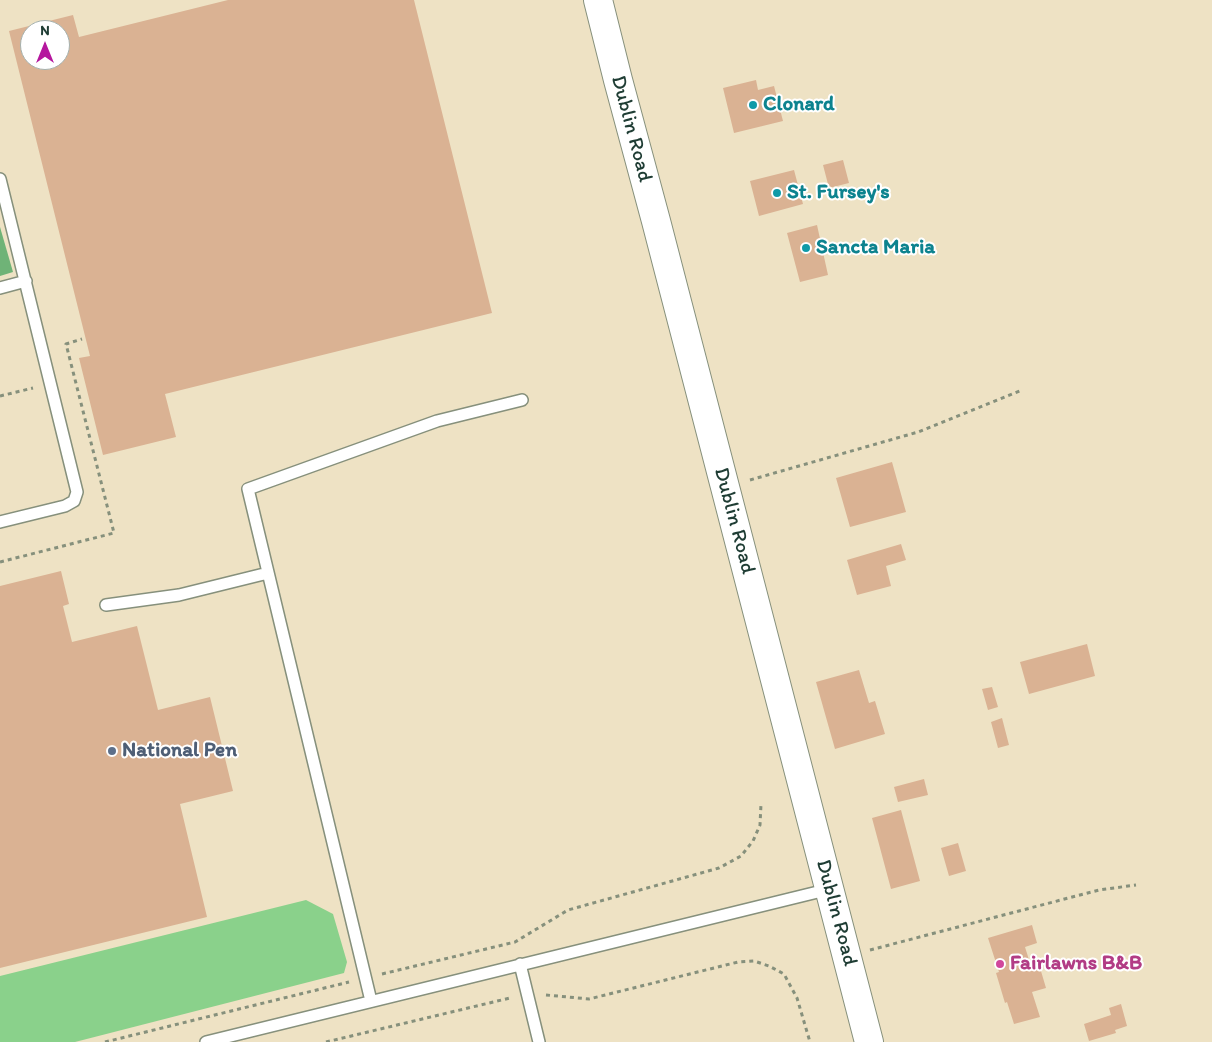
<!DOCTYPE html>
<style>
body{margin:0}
#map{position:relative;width:1212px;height:1042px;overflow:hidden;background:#eee2c4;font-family:Itim,sans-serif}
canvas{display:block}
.north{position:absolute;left:20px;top:20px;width:50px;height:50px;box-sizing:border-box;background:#fff;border:1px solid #a5b1ae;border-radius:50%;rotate:0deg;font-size:14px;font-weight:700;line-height:20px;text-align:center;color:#1f3d34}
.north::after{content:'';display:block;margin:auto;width:18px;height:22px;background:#b5179e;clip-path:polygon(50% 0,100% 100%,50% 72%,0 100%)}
</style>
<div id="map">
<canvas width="1212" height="1042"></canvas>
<div class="north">N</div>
</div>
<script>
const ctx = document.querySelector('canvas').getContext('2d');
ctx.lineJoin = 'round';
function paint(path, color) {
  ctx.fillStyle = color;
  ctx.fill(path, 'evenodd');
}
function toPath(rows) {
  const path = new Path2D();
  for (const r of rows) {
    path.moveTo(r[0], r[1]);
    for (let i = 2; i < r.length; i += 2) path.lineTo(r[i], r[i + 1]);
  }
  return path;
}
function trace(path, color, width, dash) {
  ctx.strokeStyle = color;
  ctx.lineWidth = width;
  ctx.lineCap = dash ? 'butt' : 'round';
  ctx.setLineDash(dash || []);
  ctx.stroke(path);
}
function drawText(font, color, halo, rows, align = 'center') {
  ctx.font = font + ' Itim,sans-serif';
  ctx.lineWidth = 4;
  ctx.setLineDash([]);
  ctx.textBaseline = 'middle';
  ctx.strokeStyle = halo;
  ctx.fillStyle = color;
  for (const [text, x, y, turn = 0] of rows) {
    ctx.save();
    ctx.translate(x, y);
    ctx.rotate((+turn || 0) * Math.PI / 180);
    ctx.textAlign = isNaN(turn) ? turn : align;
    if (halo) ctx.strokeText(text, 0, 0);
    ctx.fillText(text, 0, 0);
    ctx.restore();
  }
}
const green = toPath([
 [306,900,333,914,347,962,344,973,75,1042,0,1042,0,976]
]);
const forest = toPath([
 [0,227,13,272,0,276]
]);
const building = toPath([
 [228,0,414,0,492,313,165,394,176,437,103,455,79,358,90,356,9,31,73,15,79,37],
 [30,30,60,30,60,60,30,60],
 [756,80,758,90,774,86,783,121,734,133,723,88],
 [843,160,849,183,829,188,823,165],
 [794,170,803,204,759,216,750,181],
 [817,225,828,275,800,282,787,233],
 [892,462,906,512,850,527,836,478],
 [901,544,906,560,886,566,891,586,857,595,847,560],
 [61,571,69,604,63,606,72,642,137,626,158,710,210,697,233,791,180,804,207,917,0,968,0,586],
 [1087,644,1095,676,1029,694,1020,662],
 [859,670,869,703,875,701,885,734,835,749,816,682],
 [992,687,998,707,988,710,982,689],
 [1002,718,1009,745,998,748,991,722],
 [924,779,928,795,898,802,894,787],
 [901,810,920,881,891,889,872,818],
 [958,843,966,871,949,876,941,848],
 [1032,925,1037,943,1025,947,1030,963,1038,961,1046,988,1032,992,1040,1017,1014,1024,1007,1002,1005,1003,996,973,999,972,988,938],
 [1121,1004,1127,1026,1115,1030,1116,1033,1089,1041,1084,1024,1111,1015,1109,1008]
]);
const path = toPath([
 [0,396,33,388],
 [750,480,918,432,1022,390],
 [0,562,114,533,66,344,82,339],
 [870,950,1099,890,1136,885],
 [382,974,515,942,568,910,719,868,741,856,753,841,760,825,761,804],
 [546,995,589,999,738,962,754,961,769,966,784,974,797,998,810,1042],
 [105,1042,349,982],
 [326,1042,510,998]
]);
const lane = toPath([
 [0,179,77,492,74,501,65,506,0,522],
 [0,288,26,281],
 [106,605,179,595,268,573],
 [520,964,539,1042],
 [371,1001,248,489,437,421,522,400],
 [206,1042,830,889]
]);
const secondary = toPath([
 [598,0,618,80,656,221,869,1042]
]);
const markers = [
 [753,105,5,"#0f9aa8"],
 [777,193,5,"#0f9aa8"],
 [806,248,5,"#0f9aa8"],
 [112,751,5,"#5c6f8a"],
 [1000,964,5,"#d1479c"]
];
const cultureNames = [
 ["Clonard",763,105],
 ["St. Fursey's",787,193],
 ["Sancta Maria",816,248]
];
const streetNames = [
 ["Dublin Road",631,129,75],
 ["Dublin Road",734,521,75],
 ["Dublin Road",836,913,75]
];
const serviceNames = [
 ["National Pen",122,751]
];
const hotelNames = [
 ["Fairlawns B&B",1010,964]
];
paint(green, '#8ad18b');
paint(forest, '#6fb377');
paint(building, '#dab293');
trace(lane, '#86907c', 14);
trace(secondary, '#86907c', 30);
trace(path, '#86907c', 3, [4, 4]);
trace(lane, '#fff', 11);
trace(secondary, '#fff', 28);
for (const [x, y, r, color] of markers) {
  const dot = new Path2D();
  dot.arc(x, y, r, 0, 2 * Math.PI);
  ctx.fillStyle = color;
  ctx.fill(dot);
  trace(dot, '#fff', 2);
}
drawText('bold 21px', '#0d838f', '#fff', cultureNames, 'left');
drawText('21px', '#1f3d34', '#fff', streetNames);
drawText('bold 21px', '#4e5e75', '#fff', serviceNames, 'left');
drawText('bold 21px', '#b23c85', '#fff', hotelNames, 'left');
</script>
